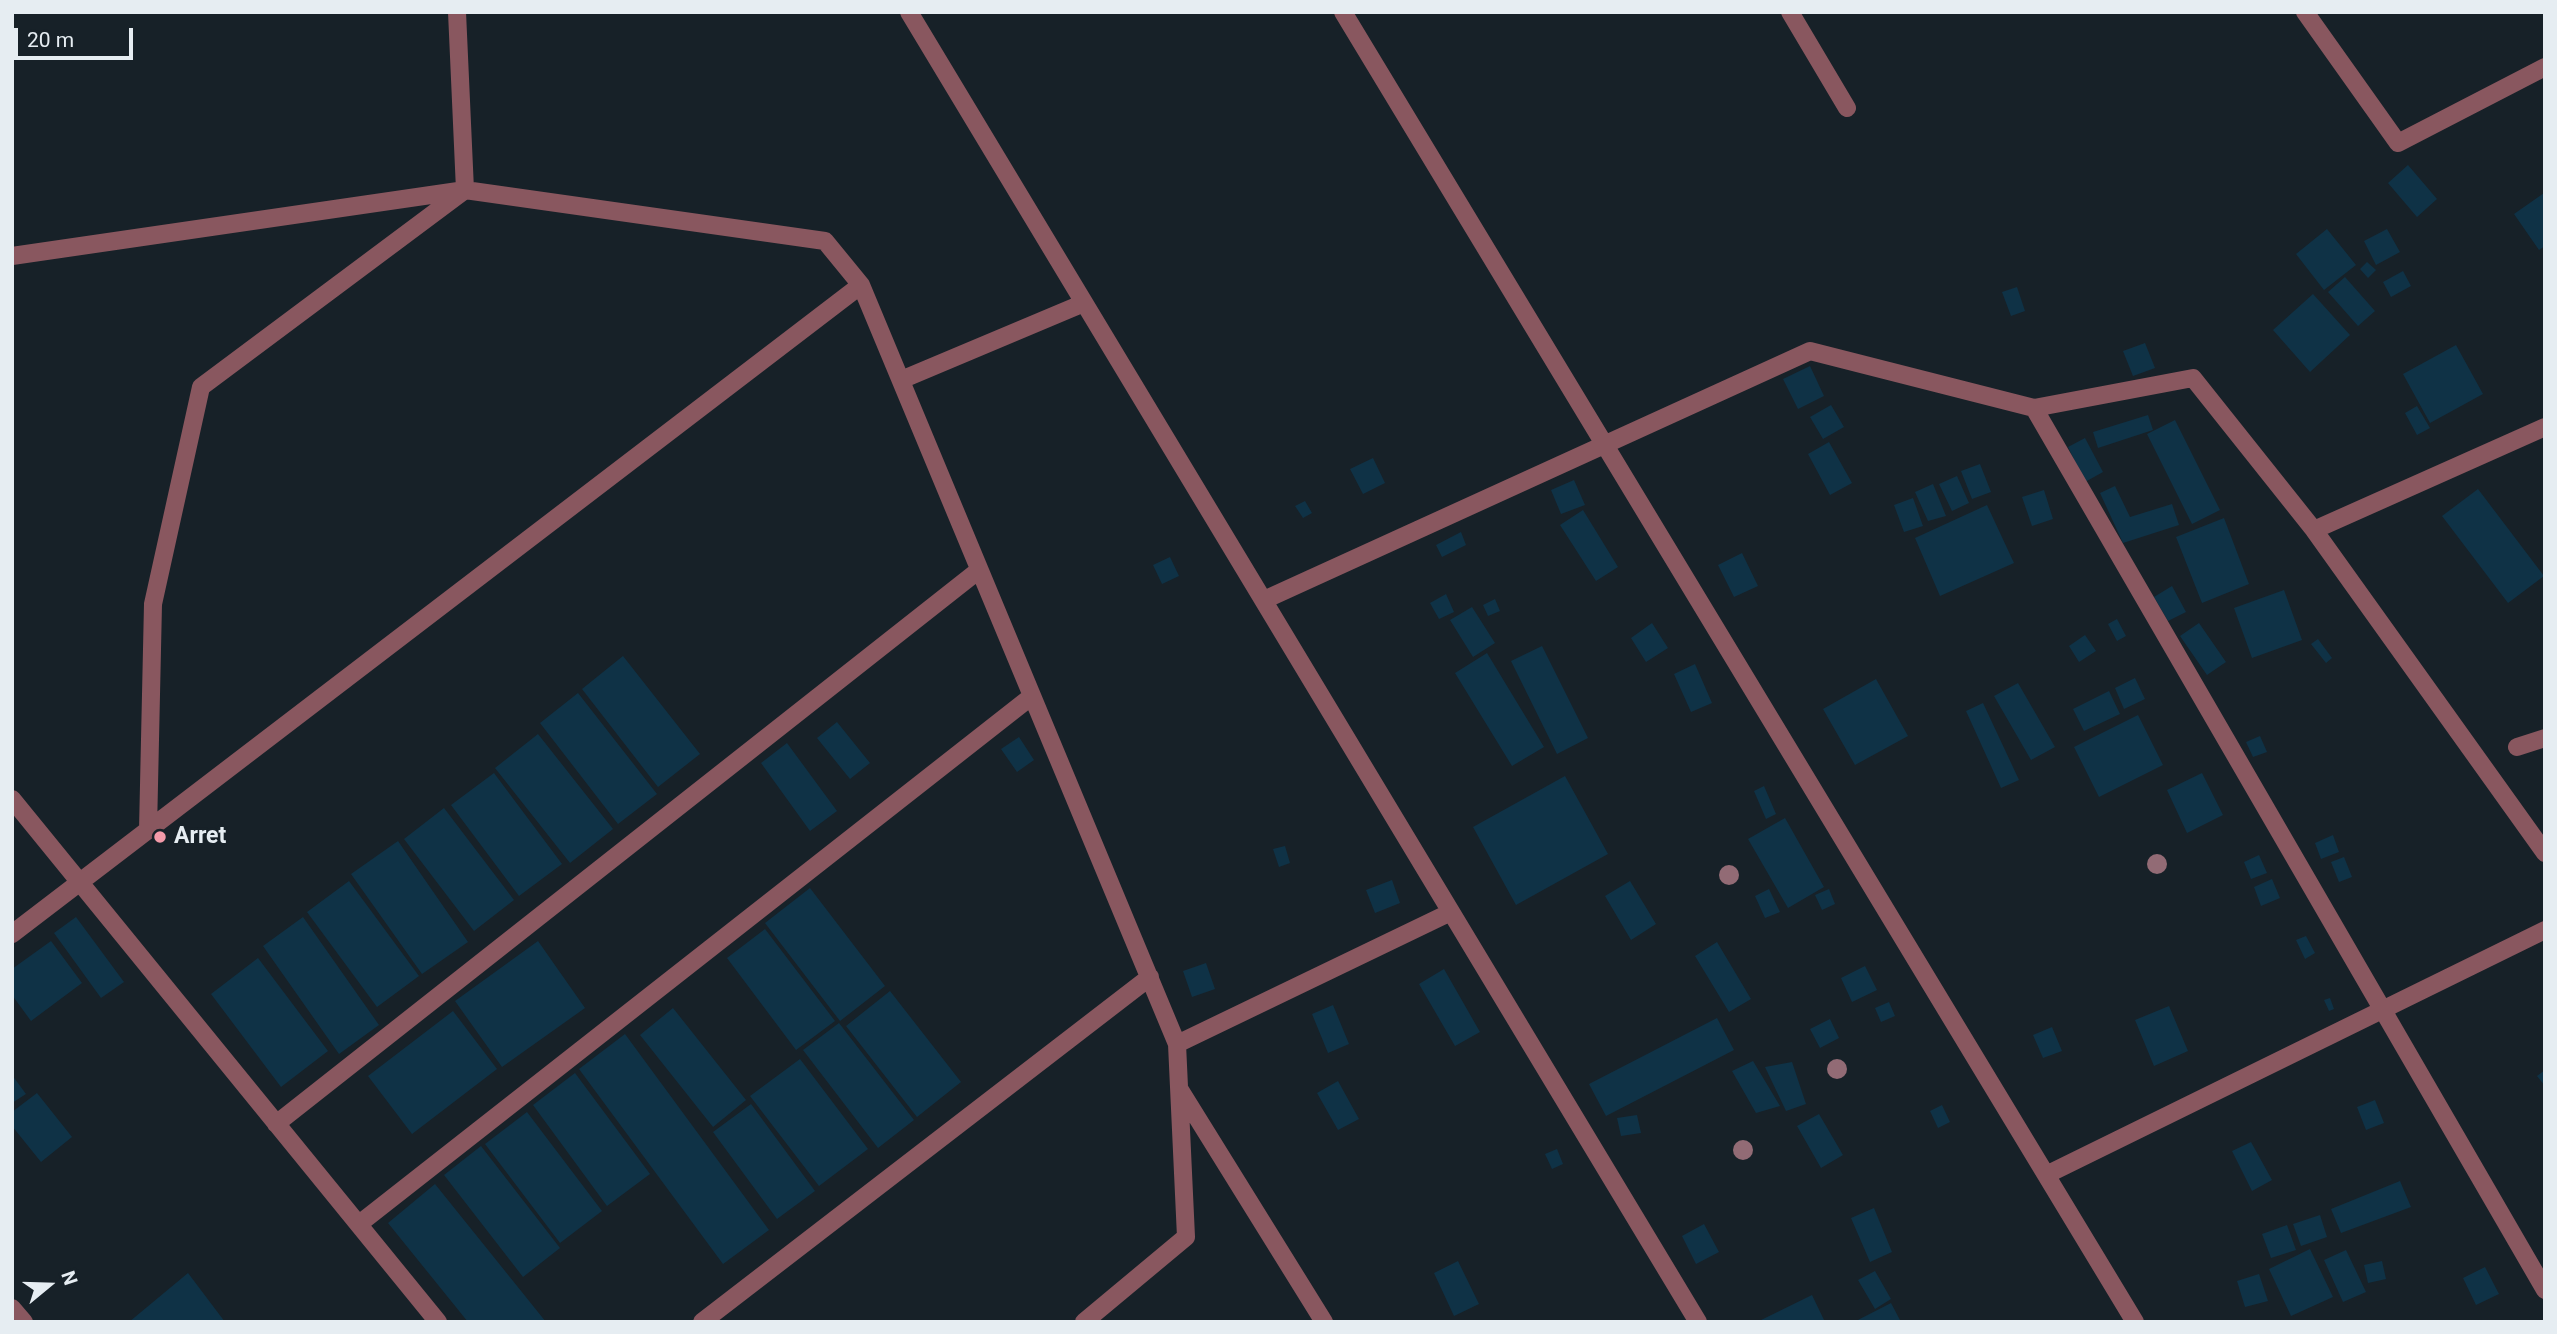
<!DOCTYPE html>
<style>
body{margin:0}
#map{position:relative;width:2557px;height:1334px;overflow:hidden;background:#172128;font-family:Roboto,sans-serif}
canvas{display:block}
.frame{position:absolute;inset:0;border:14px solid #e6edf2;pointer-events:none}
.north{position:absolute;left:14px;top:1250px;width:70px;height:70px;-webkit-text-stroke:5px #172128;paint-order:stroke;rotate:71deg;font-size:19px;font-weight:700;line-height:28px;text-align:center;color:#e6edf2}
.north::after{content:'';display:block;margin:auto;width:24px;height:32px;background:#e6edf2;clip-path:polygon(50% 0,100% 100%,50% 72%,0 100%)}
.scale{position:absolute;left:14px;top:28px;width:119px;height:32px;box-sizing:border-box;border:4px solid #e6edf2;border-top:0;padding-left:9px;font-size:21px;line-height:24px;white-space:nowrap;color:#e6edf2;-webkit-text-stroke:5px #172128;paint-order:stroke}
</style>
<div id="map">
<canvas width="2557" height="1334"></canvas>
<div class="frame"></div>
<div class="north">N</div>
<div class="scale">20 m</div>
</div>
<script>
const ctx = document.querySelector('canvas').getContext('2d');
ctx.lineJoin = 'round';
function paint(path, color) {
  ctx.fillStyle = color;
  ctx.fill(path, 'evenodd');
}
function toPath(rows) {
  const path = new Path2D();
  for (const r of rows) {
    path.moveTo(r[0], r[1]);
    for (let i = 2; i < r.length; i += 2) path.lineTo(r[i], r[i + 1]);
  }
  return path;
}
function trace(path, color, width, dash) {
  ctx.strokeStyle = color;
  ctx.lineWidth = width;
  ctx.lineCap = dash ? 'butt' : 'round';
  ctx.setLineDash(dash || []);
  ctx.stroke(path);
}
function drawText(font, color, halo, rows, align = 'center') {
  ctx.font = font + ' Roboto,sans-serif';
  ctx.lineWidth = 5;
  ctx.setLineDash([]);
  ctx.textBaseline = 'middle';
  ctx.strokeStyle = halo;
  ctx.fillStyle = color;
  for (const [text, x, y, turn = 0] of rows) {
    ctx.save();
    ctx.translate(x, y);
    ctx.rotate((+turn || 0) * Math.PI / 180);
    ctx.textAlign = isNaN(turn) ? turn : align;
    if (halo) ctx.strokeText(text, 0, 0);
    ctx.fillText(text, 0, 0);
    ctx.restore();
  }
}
const building = toPath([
 [2408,165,2437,199,2417,217,2388,183],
 [2544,193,2545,246,2539,250,2514,214],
 [2327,229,2356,265,2324,290,2296,254],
 [2387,229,2400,252,2376,265,2364,241],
 [2367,262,2376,270,2368,278,2360,269],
 [2403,271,2411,286,2391,297,2383,282],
 [2345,277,2375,311,2358,326,2328,292],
 [2017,287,2025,311,2011,316,2002,292],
 [2313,294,2350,335,2310,372,2273,330],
 [2145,343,2155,368,2133,376,2123,351],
 [2456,345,2483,394,2430,423,2403,374],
 [1810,366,1824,396,1798,409,1783,379],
 [1831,405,1844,427,1823,439,1810,417],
 [2417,406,2430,428,2417,435,2405,413],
 [2148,415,2153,430,2098,448,2093,432],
 [2175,420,2220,510,2192,524,2147,434],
 [2085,438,2103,472,2085,482,2068,447],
 [1829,442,1852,483,1830,495,1808,454],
 [1373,458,1385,483,1363,494,1350,469],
 [1980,464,1991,492,1972,499,1961,471],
 [1957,476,1969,503,1952,511,1939,484],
 [1574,480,1585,505,1561,514,1551,490],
 [1933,484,1946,516,1928,521,1915,492],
 [2115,486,2130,517,2172,504,2179,525,2123,543,2100,493],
 [2478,489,2544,576,2508,603,2442,516],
 [2044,490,2053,519,2032,526,2022,497],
 [1913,498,1923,526,1904,532,1894,505],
 [1305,501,1312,513,1303,518,1295,506],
 [1987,505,2014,563,1940,596,1915,538],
 [1583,510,1618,567,1596,581,1560,525],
 [2224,518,2249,584,2202,603,2176,537],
 [1461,532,1466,545,1442,557,1436,545],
 [1742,553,1758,586,1734,597,1718,565],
 [1170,557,1179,576,1162,584,1153,565],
 [2172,586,2186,612,2168,621,2154,597],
 [2284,590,2302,640,2252,658,2234,608],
 [1446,594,1454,612,1439,619,1430,603],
 [1495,599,1500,611,1488,616,1483,605],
 [1472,607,1495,643,1473,657,1450,620],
 [2117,619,2126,636,2117,641,2108,624],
 [1652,623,1668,648,1646,662,1631,638],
 [2199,623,2226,662,2207,675,2180,636],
 [2085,635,2096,651,2079,662,2069,646],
 [2318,639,2332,658,2326,663,2311,644],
 [1542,646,1588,738,1557,754,1511,661],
 [1487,653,1544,747,1512,766,1455,673],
 [623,656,700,754,658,787,582,689],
 [1695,664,1712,703,1691,712,1674,674],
 [2135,678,2145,699,2124,709,2115,688],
 [1876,679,1908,736,1855,765,1823,709],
 [2018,683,2055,747,2031,760,1994,696],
 [2109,691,2120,714,2084,731,2073,709],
 [578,693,657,794,618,824,540,723],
 [1983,703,2019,780,2001,788,1966,711],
 [2138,715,2163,765,2099,797,2074,747],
 [837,722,870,763,850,779,817,738],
 [538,734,613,829,570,863,495,768],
 [2260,736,2267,752,2253,757,2246,742],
 [1019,737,1034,760,1017,772,1001,749],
 [787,743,837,811,810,831,761,763],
 [494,773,562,864,519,896,451,805],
 [2202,773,2223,815,2187,833,2167,790],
 [1565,776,1608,854,1516,905,1473,827],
 [1764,786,1776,814,1766,819,1754,791],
 [444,808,514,900,474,931,404,839],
 [1785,818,1824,887,1788,908,1748,839],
 [2333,835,2339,852,2321,859,2315,843],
 [398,841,468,942,422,974,351,874],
 [1285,846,1290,863,1279,867,1273,849],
 [2259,855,2267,873,2251,879,2244,862],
 [2344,857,2352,877,2339,882,2331,862],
 [2272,879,2280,898,2261,906,2254,887],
 [1392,880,1400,903,1375,913,1366,890],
 [349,881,419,976,377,1007,307,912],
 [1630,881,1656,924,1631,940,1605,896],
 [810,888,885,986,840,1021,765,923],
 [1769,889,1780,912,1765,918,1755,896],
 [1829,889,1835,904,1822,910,1815,895],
 [76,917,124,982,101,998,54,933],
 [303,917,379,1025,339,1054,263,946],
 [765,929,835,1021,796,1050,727,958],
 [2306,936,2315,953,2305,959,2296,940],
 [51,941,82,983,31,1021,12,995,12,969],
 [538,941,585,1008,502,1067,455,1001],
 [1717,942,1751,999,1729,1012,1695,956],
 [258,958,328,1051,281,1087,211,994],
 [1206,963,1215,989,1192,997,1183,971],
 [1865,966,1877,990,1852,1002,1841,978],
 [1444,969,1480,1032,1455,1046,1419,984],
 [890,991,961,1082,917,1117,846,1026],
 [2330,998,2334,1009,2329,1011,2324,1000],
 [1889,1002,1895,1016,1881,1022,1875,1008],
 [1333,1005,1349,1044,1328,1053,1312,1014],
 [2169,1006,2188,1051,2154,1066,2135,1020],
 [673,1008,746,1100,713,1127,640,1035],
 [453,1011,497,1069,412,1134,368,1076],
 [1717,1018,1734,1050,1606,1116,1589,1084],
 [1830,1019,1839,1038,1820,1048,1810,1029],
 [839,1023,914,1120,878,1148,803,1050],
 [2052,1027,2062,1051,2043,1058,2033,1035],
 [625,1034,769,1230,723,1264,579,1069],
 [800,1059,868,1149,819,1186,750,1096],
 [1753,1061,1780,1106,1756,1113,1732,1071],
 [1792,1062,1806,1104,1786,1111,1765,1067],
 [2545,1070,2545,1086,2537,1076],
 [575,1073,650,1174,607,1206,533,1105],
 [12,1075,26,1094,12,1103],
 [1338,1081,1359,1119,1338,1130,1317,1093],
 [37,1093,72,1137,41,1162,12,1126,12,1112],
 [2375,1100,2384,1123,2366,1130,2357,1107],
 [751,1104,815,1191,777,1219,713,1132],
 [1942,1105,1950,1122,1938,1128,1930,1111],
 [527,1112,602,1211,560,1243,485,1144],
 [1819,1114,1843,1155,1821,1168,1797,1126],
 [1637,1115,1641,1133,1621,1136,1617,1118],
 [2251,1142,2272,1180,2252,1191,2232,1151],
 [481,1146,560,1248,523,1277,444,1175],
 [1557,1149,1563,1164,1552,1169,1545,1154],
 [2400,1181,2411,1207,2341,1233,2331,1209],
 [435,1184,546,1322,468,1322,388,1223],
 [1874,1208,1892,1252,1870,1262,1851,1218],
 [2320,1215,2327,1237,2301,1246,2293,1224],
 [1704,1224,1719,1252,1696,1264,1682,1236],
 [2287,1225,2296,1250,2271,1258,2262,1234],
 [2310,1249,2333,1297,2291,1316,2269,1269],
 [2346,1250,2366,1292,2343,1302,2324,1260],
 [1458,1261,1479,1304,1454,1316,1434,1273],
 [2382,1261,2386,1279,2368,1283,2364,1265],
 [2485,1267,2499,1294,2476,1305,2463,1278],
 [1875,1271,1891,1299,1875,1309,1858,1280],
 [188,1273,225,1322,129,1322],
 [2259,1274,2268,1301,2245,1307,2237,1281],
 [1812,1295,1825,1322,1757,1322],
 [1891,1303,1901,1322,1854,1322]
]);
const street = toPath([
 [909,12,1698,1322],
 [1343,12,2135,1322],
 [1790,12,1847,108],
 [2305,12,2398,143,2545,67],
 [12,256,465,190,825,241,861,285,1177,1044,1186,1237,1084,1322],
 [901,380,1084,303],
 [2034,408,2193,378,2314,530,2545,853],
 [2314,530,2545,427],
 [1264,600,1810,351,2034,408,2545,1290],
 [2517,747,2545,738],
 [12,799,438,1322],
 [148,830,153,604,201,387,465,190,457,12],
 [12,934,861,285],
 [1177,1044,1451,912],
 [1180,1090,1324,1322],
 [276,1124,979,570],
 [2046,1175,2545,930],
 [359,1224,1032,696],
 [12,1308,24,1322],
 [702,1322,1150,977]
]);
const trees = [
 [2157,864],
 [1729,875],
 [1837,1069],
 [1743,1150]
];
const markers = [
 [160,837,7,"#f39aa9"]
];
const poiNames = [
 ["Arret",174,837]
];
paint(building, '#0f3246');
trace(street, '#89575f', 18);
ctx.fillStyle = '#926b75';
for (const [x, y] of trees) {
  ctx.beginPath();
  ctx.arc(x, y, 10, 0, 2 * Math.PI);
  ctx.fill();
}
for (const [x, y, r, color] of markers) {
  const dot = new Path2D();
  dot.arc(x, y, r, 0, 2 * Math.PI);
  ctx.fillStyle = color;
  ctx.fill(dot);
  trace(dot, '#172128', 2.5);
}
drawText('bold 23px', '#e6edf2', '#172128', poiNames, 'left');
</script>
